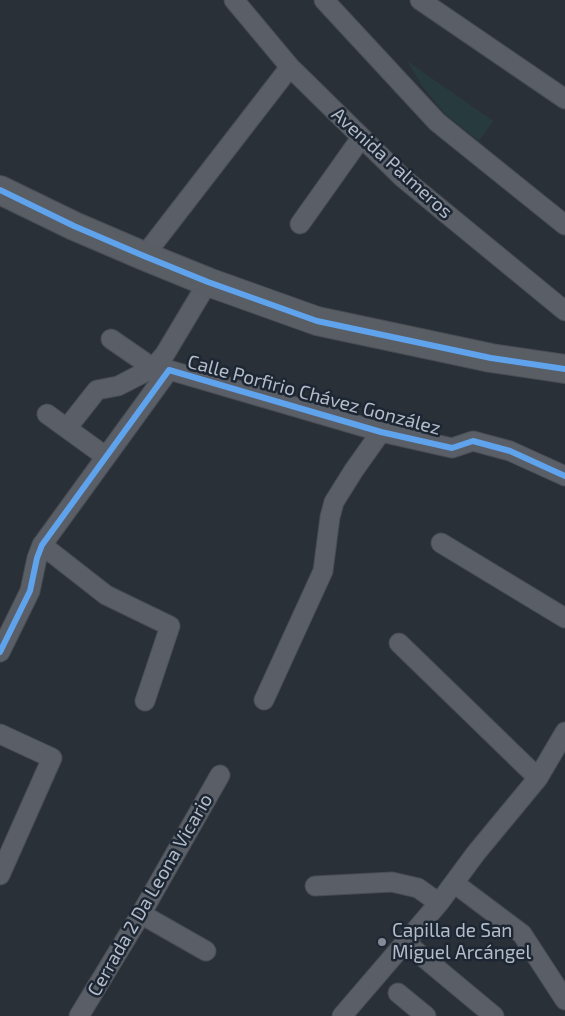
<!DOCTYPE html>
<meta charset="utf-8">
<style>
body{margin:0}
canvas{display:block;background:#2a3038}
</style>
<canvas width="565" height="1016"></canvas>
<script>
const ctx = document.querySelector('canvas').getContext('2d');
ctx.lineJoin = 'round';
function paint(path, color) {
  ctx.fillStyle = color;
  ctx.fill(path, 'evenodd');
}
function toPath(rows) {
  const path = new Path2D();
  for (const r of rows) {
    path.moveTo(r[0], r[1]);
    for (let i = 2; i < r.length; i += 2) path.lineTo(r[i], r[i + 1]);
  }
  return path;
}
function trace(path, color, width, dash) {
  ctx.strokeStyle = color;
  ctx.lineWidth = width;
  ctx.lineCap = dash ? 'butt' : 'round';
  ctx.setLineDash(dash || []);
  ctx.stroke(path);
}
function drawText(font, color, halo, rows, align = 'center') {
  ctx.font = font + ' "Exo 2",sans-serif';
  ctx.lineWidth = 5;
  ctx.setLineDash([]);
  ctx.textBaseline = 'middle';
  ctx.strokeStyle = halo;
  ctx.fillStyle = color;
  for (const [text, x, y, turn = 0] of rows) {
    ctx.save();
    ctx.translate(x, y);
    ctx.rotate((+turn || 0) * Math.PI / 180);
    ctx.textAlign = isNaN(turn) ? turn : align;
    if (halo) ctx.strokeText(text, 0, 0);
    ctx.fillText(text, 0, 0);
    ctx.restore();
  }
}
const green = toPath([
 [407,61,493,121,479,141,445,114,423,87]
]);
const street = toPath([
 [234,0,290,67,403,178,565,311],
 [324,0,437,122,565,225],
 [420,0,565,99],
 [300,224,361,138],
 [144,256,290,67],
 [111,339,153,368],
 [47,414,105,456],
 [67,428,97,390,118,386,153,368,165,354,208,282],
 [441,543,565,618],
 [42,545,106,595,170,626,145,701],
 [399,643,538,778],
 [0,652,30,591,37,558,42,545,169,370,381,432,452,448,473,441,510,451,565,476],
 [264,700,323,571,330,517,334,502,354,470,381,432],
 [0,734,52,758,0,875],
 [454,883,522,934,565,1000],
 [315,886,392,882,418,888,439,903],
 [141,914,206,951],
 [405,942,494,1016],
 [398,993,426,1016],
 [79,1016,141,914,220,775],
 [342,1016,439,903,476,853,538,778,565,732]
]);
const secondary = toPath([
 [0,190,74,226,144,256,208,282,317,321,491,358,565,369]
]);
const cycleway = toPath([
 [0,190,74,226,144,256,208,282,317,321,491,358,565,369],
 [0,652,30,591,37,558,42,545,169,370,381,432,452,448,473,441,510,451,565,476]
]);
const markers = [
 [382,942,5,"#848b96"]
];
const streetNames = [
 ["Avenida Palmeros",392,163,42],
 ["Calle Porfirio Chávez González",314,395,15],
 ["Cerrada 2 Da Leona Vicario",150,895,-60]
];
const poiNames = [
 ["Capilla de San",392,931],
 ["Miguel Arcángel",392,953]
];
paint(green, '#273a3e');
trace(street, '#484c53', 21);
trace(secondary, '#484c53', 30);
trace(street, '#5a5e66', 19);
trace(secondary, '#595d64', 28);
trace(cycleway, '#60a3ed', 6);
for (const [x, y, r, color] of markers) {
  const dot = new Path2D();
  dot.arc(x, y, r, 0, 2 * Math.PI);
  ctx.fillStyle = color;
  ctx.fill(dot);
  trace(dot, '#1d2633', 2);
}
drawText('19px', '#b4bcc9', '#1d2633', streetNames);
drawText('19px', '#b4bcc9', '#1d2633', poiNames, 'left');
</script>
